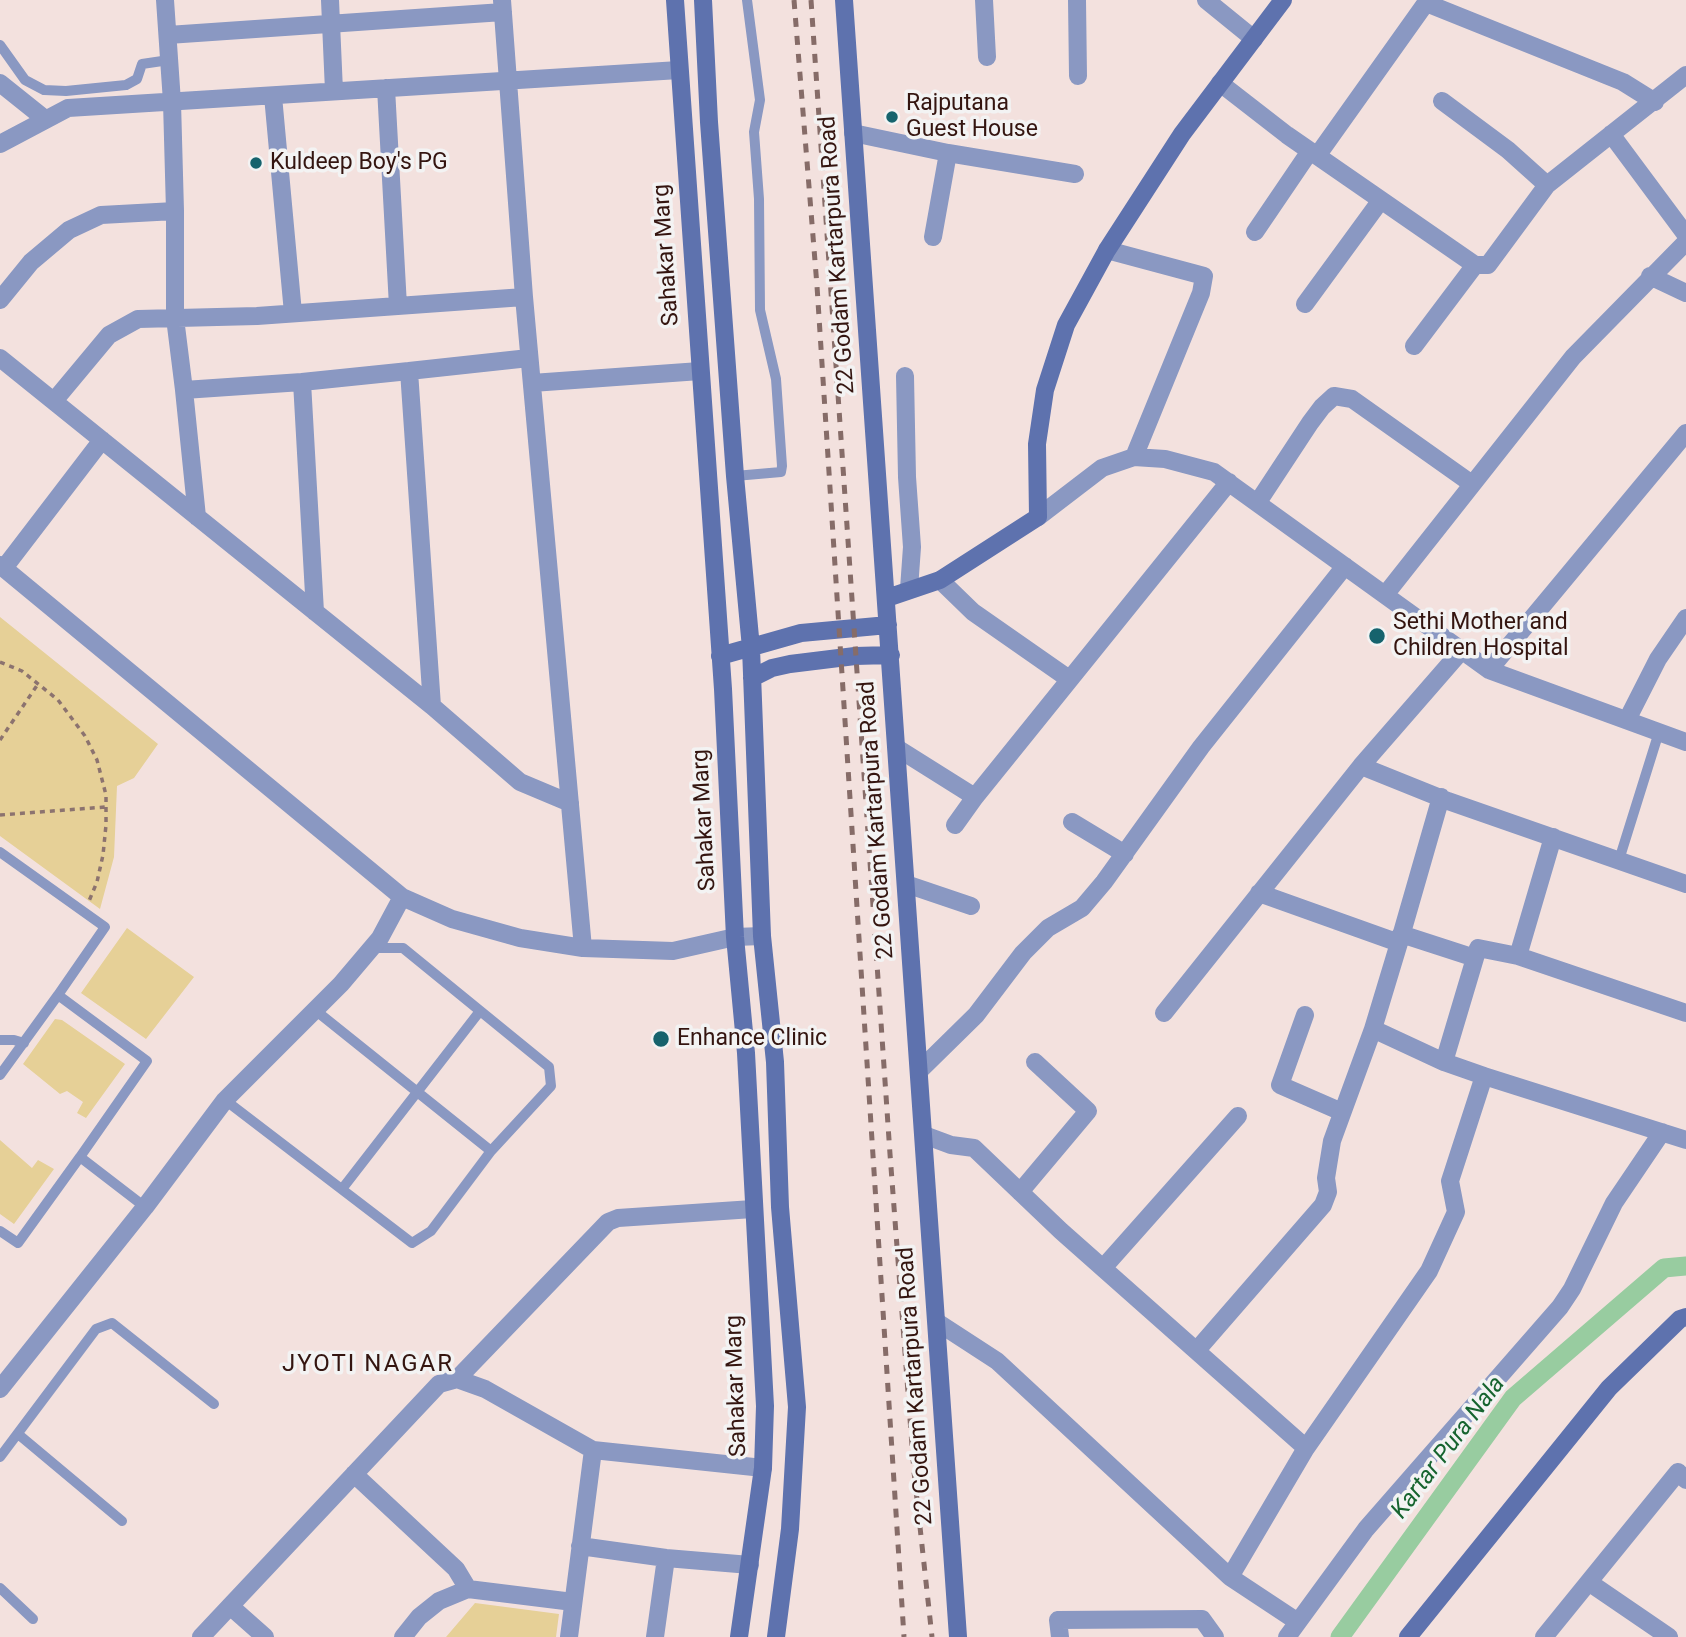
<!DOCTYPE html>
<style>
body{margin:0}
canvas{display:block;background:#f3e1de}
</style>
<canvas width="1686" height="1637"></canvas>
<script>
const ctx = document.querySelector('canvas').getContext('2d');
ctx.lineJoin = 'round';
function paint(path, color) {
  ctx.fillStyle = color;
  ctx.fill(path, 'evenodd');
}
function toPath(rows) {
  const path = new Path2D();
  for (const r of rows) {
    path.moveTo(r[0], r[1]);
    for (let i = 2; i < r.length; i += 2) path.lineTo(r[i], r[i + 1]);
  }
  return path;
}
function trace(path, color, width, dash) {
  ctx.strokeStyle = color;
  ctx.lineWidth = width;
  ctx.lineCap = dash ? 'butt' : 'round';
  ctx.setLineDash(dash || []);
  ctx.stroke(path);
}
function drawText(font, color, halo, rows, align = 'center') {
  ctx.font = font + ' Roboto,sans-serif';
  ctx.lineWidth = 7;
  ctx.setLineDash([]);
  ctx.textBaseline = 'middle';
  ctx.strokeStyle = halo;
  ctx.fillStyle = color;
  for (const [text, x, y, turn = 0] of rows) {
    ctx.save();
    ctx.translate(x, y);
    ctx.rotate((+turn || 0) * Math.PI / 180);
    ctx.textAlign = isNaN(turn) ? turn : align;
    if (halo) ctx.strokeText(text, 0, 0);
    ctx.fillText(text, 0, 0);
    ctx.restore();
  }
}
const green = toPath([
 [0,617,158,744,134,778,117,786,114,857,100,909,0,836],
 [127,928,194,977,146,1039,81,993],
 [55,1019,62,1020,125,1064,86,1118,77,1113,83,1102,67,1091,60,1094,23,1064],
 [0,1140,32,1168,38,1160,54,1169,14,1224,0,1214],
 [475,1603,559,1614,556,1637,446,1637]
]);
const canal = toPath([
 [1340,1637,1513,1398,1664,1268,1686,1266]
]);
const path = toPath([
 [0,662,22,671,58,700,85,736,97,760,106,795,106,825,103,855,97,882,89,901],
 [0,740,38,684],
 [0,815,106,807]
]);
const lane = toPath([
 [0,45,25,80,44,90,66,91,126,85,137,79,142,64,169,60],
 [735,476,781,472,782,466,776,379,760,310,759,199,754,132,760,100,747,0],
 [0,852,105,927,58,995,147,1061,80,1157,145,1207],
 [1619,860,1659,732],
 [315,1010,491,1151],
 [0,1040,14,1040,24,1043],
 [0,1075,58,995],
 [225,1100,412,1243,431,1231,491,1151,551,1086,549,1067,403,948,380,948,374,945],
 [342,1189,480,1011],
 [0,1231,18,1243,80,1157],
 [18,1434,122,1521],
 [0,1457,96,1329,112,1323,214,1404],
 [0,1588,33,1619]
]);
const street = toPath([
 [330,0,334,91],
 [502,0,524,297,583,948],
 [984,0,987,57],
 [1077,0,1078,76],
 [1206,0,1254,39],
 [1426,3,1623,82,1655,102],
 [168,35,503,12],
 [0,83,45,119],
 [1220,83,1287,135,1475,265,1488,265,1547,185,1686,75],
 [386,88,398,306],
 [273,96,293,313],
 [1442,101,1508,150,1547,185],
 [853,133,948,153,1075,174],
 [1611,134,1686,235],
 [0,144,68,108,679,70],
 [1317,156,1428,0],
 [175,211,175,318,184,390],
 [1255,232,1310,151],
 [933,237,948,153],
 [1107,250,1204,276,1201,293,1134,457],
 [1650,276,1686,293],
 [0,300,31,262,69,230,101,215,175,211,172,102,165,0],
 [1305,304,1381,200],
 [1414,346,1475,265],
 [0,358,432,706,520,782,570,803],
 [409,371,529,358],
 [905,376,907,477,912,547,909,589],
 [532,383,700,371],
 [54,401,109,335,138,319,257,316,524,297],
 [1258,502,1310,423,1322,407,1334,396,1352,399,1472,484],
 [197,517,184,390,302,382],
 [1038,517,1102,468,1134,457,1165,459,1214,472,1489,670,1686,742],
 [0,565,402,897,452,919,520,938,583,948,673,951,735,937,762,936],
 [4,568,102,440],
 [940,580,973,612,1069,679],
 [1385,595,1573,357,1686,242],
 [315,612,302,382,409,371,432,706],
 [1462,650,1361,766,1448,801,1686,884],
 [1489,670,1686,433],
 [1627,720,1658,659,1686,618],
 [897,748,975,797,1229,482],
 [1072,822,1125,854],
 [955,825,975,797],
 [906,884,971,906],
 [1259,893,1399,943,1441,797],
 [1401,934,1475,958],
 [1518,956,1686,1013],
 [1164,1013,1361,766],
 [1305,1015,1280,1085,1342,1112],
 [1373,1029,1399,943],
 [919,1071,976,1015,1023,953,1048,928,1082,908,1104,882,1201,747,1345,566],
 [1484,1076,1686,1140],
 [924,1135,951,1145,974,1148,1061,1231,1306,1448],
 [1020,1192,1088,1111,1035,1062],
 [1103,1268,1238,1116],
 [937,1322,997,1361,1230,1577,1306,1448,1429,1271,1456,1212,1450,1181,1484,1076,1444,1062,1478,948,1518,956,1553,837],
 [1197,1350,1323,1205,1328,1192,1326,1178,1332,1141,1373,1029,1444,1062],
 [457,1379,608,1222,618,1218,753,1209],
 [0,1389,145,1207,225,1100,341,984,380,938,402,897],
 [354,1474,456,1569,468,1589],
 [580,1546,666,1558,750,1565],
 [1230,1577,1298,1622,1287,1637],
 [1590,1583,1669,1637],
 [230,1606,265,1637],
 [1298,1622,1366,1529,1560,1307,1572,1289,1614,1203,1662,1132],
 [201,1637,439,1384,457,1379,485,1389,593,1450,763,1468],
 [403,1637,419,1617,439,1601,468,1589,573,1602],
 [569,1637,593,1450],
 [655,1637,666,1558],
 [1060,1637,1058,1620,1202,1619,1215,1637],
 [1544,1637,1678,1472,1686,1480]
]);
const secondary = toPath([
 [675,0,723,689,735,937,746,1053,765,1406,763,1468,739,1637],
 [703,0,709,122,735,476,751,648,762,936,775,1062,780,1207,797,1407,790,1529,776,1637],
 [844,0,958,1637],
 [887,598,940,580,1038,517,1037,444,1045,390,1066,325,1107,250,1182,134,1283,0],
 [720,656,801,633,888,625],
 [752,678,772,668,790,664,855,656,891,655],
 [1408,1637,1609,1388,1680,1319,1686,1317]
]);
const rail = toPath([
 [794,0,817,286,904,1637],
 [811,0,890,1154,914,1472,932,1637]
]);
const markers = [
 [892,117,7,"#16636d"],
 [256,163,7,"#16636d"],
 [1377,636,9,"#16636d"],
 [661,1039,9,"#16636d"]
];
const poiNames = [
 ["Rajputana",906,104],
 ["Guest House",906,130],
 ["Kuldeep Boy's PG",270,163],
 ["Sethi Mother and",1393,623],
 ["Children Hospital",1393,649],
 ["Enhance Clinic",677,1039]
];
const streetNames = [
 ["Sahakar Marg",667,255,-94],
 ["22 Godam Kartarpura Road",838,255,-94],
 ["Sahakar Marg",705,820,-93],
 ["22 Godam Kartarpura Road",877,820,-94],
 ["Sahakar Marg",737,1386,-92],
 ["22 Godam Kartarpura Road",916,1386,-94]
];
const neighbourhoodNames = [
 ["JYOTI NAGAR",368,1365]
];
const waterNames = [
 ["Kartar Pura Nala",1449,1448,-53]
];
paint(green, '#e6d097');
trace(canal, '#98cca0', 19);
trace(path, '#8c736f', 3.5, [5, 5]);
trace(lane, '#8a98c2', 10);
trace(street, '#8a98c2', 18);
trace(secondary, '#5e72ae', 18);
trace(rail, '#866c68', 5, [9, 9]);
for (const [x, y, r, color] of markers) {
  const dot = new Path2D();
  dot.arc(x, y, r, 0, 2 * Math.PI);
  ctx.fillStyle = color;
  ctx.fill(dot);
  trace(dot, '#f3f3f3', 2.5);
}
drawText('23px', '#341510', '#f3f3f3', poiNames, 'left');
drawText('23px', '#341510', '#f3f3f3', streetNames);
ctx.letterSpacing = '2px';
drawText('24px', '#341510', '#f3f3f3', neighbourhoodNames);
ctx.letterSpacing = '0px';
drawText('italic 24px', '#16642f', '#f3f3f3', waterNames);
</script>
